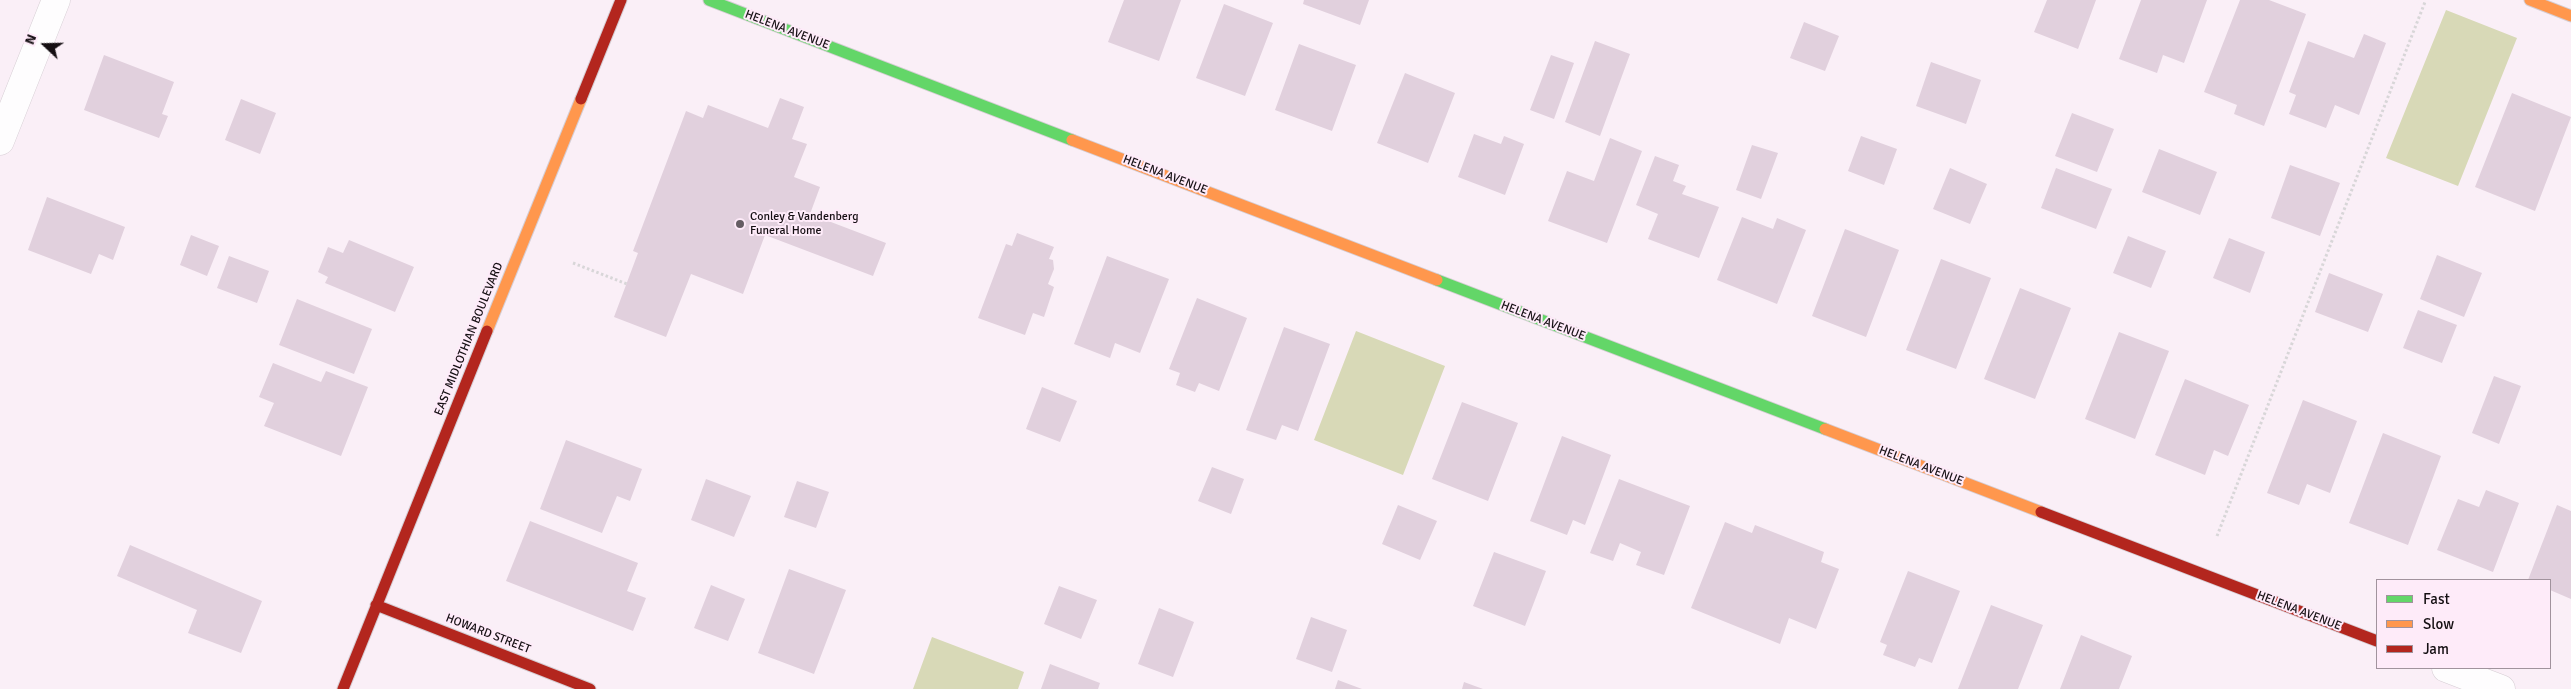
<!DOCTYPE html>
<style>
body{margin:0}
#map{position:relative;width:2571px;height:689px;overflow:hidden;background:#faeff7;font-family:Signika,sans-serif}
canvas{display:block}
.legend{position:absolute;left:2376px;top:579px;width:175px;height:90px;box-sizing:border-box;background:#feebf9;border:1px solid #a1939d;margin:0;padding:6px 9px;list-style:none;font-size:15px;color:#150f13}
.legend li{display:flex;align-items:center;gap:10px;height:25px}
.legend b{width:25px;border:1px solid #a1939d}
.north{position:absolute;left:20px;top:20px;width:50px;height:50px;-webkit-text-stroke:4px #feebf9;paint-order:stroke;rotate:291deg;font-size:14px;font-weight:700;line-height:20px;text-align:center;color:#150f13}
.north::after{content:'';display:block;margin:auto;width:18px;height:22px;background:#150f13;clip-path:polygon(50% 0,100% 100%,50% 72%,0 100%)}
</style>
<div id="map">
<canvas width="2571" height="689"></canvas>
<ul class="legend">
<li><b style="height:6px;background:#63d668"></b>Fast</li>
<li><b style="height:6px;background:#ff974d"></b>Slow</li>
<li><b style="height:6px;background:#b3261e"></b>Jam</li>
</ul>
<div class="north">N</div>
</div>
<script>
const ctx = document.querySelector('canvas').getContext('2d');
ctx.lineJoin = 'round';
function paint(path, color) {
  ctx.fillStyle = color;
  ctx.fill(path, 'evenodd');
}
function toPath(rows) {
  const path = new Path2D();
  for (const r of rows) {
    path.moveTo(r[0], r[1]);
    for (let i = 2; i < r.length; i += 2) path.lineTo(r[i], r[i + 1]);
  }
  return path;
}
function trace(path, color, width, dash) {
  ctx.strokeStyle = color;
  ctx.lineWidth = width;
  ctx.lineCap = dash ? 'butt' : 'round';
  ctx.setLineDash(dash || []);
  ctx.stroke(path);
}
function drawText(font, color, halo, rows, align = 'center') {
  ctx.font = font + ' Signika,sans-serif';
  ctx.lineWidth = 4;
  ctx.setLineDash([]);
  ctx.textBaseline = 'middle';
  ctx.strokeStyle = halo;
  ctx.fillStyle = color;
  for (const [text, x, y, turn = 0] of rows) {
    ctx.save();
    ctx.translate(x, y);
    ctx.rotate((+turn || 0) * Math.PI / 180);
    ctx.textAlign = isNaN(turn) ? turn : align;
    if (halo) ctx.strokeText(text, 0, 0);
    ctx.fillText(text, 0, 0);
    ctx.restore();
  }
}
const green = toPath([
 [2446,10,2517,38,2458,186,2386,158],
 [1356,331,1445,366,1403,475,1314,440],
 [932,637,1024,672,1018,689,913,689]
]);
const building = toPath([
 [1124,0,1181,0,1159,61,1108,42],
 [1304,0,1369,0,1360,25,1303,4],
 [2047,0,2096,0,2078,49,2034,32],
 [2141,0,2207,0,2184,63,2163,55,2157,73,2119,59],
 [2240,0,2269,0,2306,14,2264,126,2234,114,2237,105,2204,92],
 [1224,4,1273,23,1245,96,1196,78],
 [1804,22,1839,36,1825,71,1790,58],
 [2364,34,2386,43,2359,115,2335,105,2326,128,2289,114,2296,95,2289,92,2308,41,2354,58],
 [1595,41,1630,54,1600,136,1565,122],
 [1299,44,1356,65,1332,131,1275,110],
 [104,55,174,82,162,114,168,116,159,138,84,110],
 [1551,55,1574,63,1554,119,1530,110],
 [1931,62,1981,80,1966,124,1916,106],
 [1405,73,1455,93,1428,163,1377,143],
 [2512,93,2571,117,2535,211,2475,187],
 [780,98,804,107,792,139,807,144,794,177,820,187,810,214,886,243,873,276,765,235,743,294,691,274,666,337,614,317,638,253,633,251,686,111,703,118,708,105,768,128],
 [241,99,276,113,260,154,225,140],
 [2072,113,2114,129,2097,172,2055,156],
 [1474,134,1501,144,1504,136,1524,144,1505,195,1458,177],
 [1861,136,1897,149,1884,185,1848,171],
 [1610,138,1642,151,1607,243,1548,221,1567,171,1594,181],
 [1752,145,1778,153,1761,199,1736,190],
 [2159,149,2217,172,2200,215,2142,192],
 [1655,156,1679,165,1673,181,1686,186,1682,194,1719,207,1699,258,1648,239,1658,214,1636,205],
 [2290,165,2340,183,2320,236,2271,218],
 [1950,168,1987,184,1970,224,1933,209],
 [2056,168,2112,189,2096,229,2041,208],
 [47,197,125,227,113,260,99,254,91,274,28,250],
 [1742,217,1773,229,1777,218,1806,230,1777,304,1717,280],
 [1845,229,1899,250,1866,337,1812,316],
 [1017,233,1054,247,1049,259,1053,260,1054,269,1048,284,1054,287,1044,317,1033,313,1025,335,978,318,1006,244,1012,246],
 [191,235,219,246,207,276,180,265],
 [2128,236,2166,251,2151,288,2113,273],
 [2229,238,2265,252,2250,293,2213,278],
 [349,240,414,267,395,312,325,283,328,277,318,272,328,247,343,253],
 [2437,255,2482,273,2464,317,2420,299],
 [229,256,269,271,257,303,217,288],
 [1107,256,1169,279,1140,353,1115,343,1110,358,1074,344],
 [1941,259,1991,278,1956,369,1906,350],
 [2329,273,2383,294,2368,332,2315,312],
 [2020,288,2071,308,2035,399,1984,379],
 [1197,298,1247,318,1219,391,1199,383,1195,392,1176,385,1180,373,1169,369],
 [297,299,372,329,354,374,279,345],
 [2418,310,2457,325,2442,363,2403,348],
 [1284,327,1330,344,1298,431,1282,425,1276,440,1246,430],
 [2119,332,2169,351,2135,439,2085,419],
 [273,363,321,382,326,371,368,387,341,456,264,426,274,403,259,397],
 [2494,376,2521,386,2499,444,2472,433],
 [2185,379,2249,405,2228,456,2214,450,2205,475,2155,455],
 [1042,387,1077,401,1060,442,1026,429],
 [2303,400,2357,421,2330,493,2307,484,2299,505,2267,493],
 [1462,402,1518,423,1488,501,1432,479],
 [2383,433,2441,456,2408,545,2349,523],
 [1562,436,1611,455,1585,525,1573,520,1567,535,1530,521],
 [566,440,642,469,630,501,617,496,602,533,540,509],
 [1212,467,1244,479,1231,514,1198,501],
 [706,479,751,496,734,537,691,520],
 [1619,479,1690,506,1664,575,1636,565,1641,552,1620,543,1613,561,1590,553],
 [797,481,829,492,816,528,784,517],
 [2486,490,2519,503,2493,572,2437,550,2458,499,2479,507],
 [1398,505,1437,521,1420,560,1382,544],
 [2557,505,2571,511,2571,599,2550,590,2550,580,2528,580],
 [530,521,638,563,627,591,646,598,633,631,506,581],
 [1725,522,1752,533,1755,525,1824,552,1821,562,1839,569,1816,629,1789,618,1780,644,1691,608],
 [130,545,262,601,241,653,188,633,197,610,117,576],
 [1494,552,1546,571,1525,626,1473,606],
 [789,569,846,590,814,674,758,653],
 [1908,571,1960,591,1932,663,1919,658,1915,667,1883,655,1887,645,1880,642],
 [711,585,745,599,728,641,694,628],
 [1059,586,1097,600,1081,639,1044,624],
 [1991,605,2043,625,2018,689,1958,689],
 [1159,608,1194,622,1173,677,1138,664],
 [1311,617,1347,630,1332,672,1296,659],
 [2081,635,2132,656,2119,689,2060,689],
 [1050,664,1100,683,1098,689,1041,689],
 [1338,680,1362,689,1335,689],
 [1464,682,1483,689,1462,689]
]);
const path = toPath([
 [573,263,627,284],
 [2217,536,2425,2]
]);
const street = toPath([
 [0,141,56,0],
 [2446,668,2501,689]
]);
const fast = toPath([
 [709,0,1072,140],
 [1437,280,1825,429]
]);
const slow = toPath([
 [2530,0,2571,16],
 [1072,140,1437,280],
 [487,331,581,99],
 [1825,429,2041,512]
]);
const jam = toPath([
 [581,99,621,0],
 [2041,512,2377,641],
 [376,605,590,689],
 [343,689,487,331]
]);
const markers = [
 [740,224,5,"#655d63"]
];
const streetNames = [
 ["HELENA AVENUE",787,30,21],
 ["HELENA AVENUE",1165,175,21],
 ["HELENA AVENUE",1543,321,21],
 ["EAST MIDLOTHIAN BOULEVARD",469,339,-68],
 ["HELENA AVENUE",1921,466,21],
 ["HELENA AVENUE",2299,611,21],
 ["HOWARD STREET",488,634,21]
];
const poiNames = [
 ["Conley & Vandenberg",750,217],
 ["Funeral Home",750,231]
];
paint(green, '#d8d9b7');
paint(building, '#e1d0dd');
trace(street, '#d5cdd3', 29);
trace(fast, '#d5cdd3', 13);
trace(slow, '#d5cdd3', 13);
trace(jam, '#d5cdd3', 13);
trace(path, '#d8d6d8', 3, [2.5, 2.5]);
trace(street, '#fefdfe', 28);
trace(fast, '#63d668', 11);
trace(slow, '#ff974d', 11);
trace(jam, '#b3261e', 11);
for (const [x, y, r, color] of markers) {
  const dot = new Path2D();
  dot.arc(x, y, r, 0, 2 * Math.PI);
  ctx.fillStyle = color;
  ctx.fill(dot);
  trace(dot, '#feebf9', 2);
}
drawText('12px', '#150f13', '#feebf9', streetNames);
drawText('12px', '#150f13', '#feebf9', poiNames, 'left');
</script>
